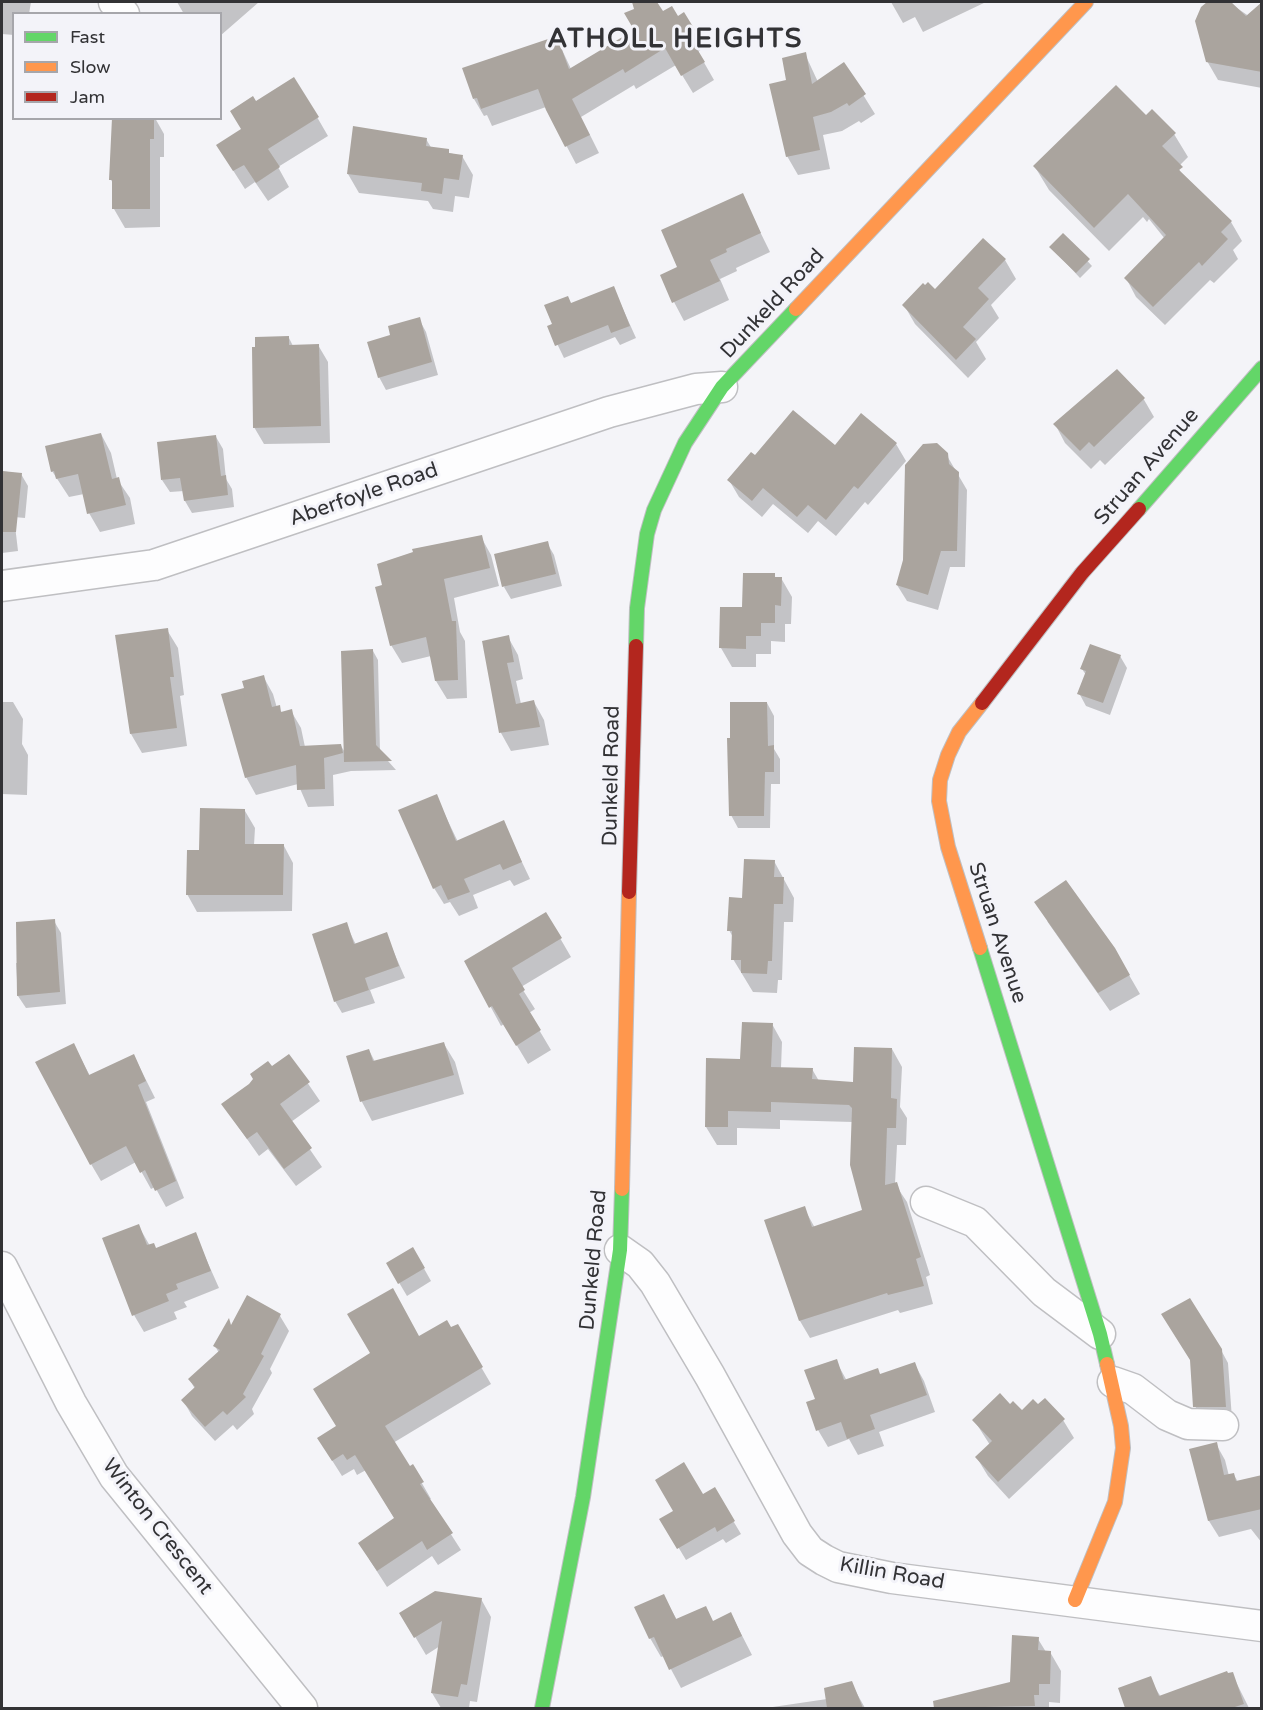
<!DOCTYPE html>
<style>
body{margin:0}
#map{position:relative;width:1263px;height:1710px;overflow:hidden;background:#f4f4f8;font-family:"Varela Round",sans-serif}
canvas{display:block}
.frame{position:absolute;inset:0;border:3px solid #323235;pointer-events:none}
.legend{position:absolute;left:12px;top:12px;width:210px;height:108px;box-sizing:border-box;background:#f3f3f9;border:2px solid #a6a6ab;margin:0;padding:8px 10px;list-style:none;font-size:18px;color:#323235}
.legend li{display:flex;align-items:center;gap:12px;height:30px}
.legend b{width:30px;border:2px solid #a6a6ab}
</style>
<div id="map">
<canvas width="1263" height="1710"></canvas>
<div class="frame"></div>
<ul class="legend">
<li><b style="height:8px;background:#63d668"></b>Fast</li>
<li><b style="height:8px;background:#ff974d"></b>Slow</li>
<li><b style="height:8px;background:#b3261e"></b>Jam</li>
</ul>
</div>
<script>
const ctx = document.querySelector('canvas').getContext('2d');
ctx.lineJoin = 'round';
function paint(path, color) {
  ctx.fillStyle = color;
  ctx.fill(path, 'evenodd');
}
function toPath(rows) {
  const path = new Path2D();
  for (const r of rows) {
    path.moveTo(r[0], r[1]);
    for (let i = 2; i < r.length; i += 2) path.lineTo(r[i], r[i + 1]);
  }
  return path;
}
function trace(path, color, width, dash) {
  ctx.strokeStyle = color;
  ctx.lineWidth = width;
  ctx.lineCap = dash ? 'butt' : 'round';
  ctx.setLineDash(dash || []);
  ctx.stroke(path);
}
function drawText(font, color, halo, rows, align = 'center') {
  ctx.font = font + ' "Varela Round",sans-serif';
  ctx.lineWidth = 6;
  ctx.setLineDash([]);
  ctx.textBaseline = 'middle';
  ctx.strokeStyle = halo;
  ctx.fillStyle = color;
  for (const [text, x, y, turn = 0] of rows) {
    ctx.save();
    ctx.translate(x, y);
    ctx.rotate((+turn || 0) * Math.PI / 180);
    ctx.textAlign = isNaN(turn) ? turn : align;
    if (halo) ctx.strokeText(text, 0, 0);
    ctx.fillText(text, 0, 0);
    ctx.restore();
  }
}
const shadow = toPath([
 [2,2,31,2,29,14,14,14,14,35,2,34],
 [177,2,259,2,220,36,220,14,184,14],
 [643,2,656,2,663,13,677,18,683,14,703,48,698,52,714,80,693,93,676,65,636,89,634,85,581,117,599,153,576,164,546,107,492,126,487,115,484,116,474,99,556,37,571,69,636,30,635,7],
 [891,2,986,2,923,32,915,17,903,23],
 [1213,2,1228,2,1262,25,1262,88,1218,80,1207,61,1197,17,1202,8],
 [805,54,818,82,844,64,875,114,861,123,859,121,842,131,823,135,830,169,798,175,787,156,788,82],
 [256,103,317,117,328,136,278,167,289,187,268,201,255,182,245,189,229,164],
 [1146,117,1174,134,1188,157,1178,167,1184,179,1231,222,1242,241,1233,250,1238,259,1214,283,1210,280,1165,325,1136,297,1126,278,1165,239,1149,219,1147,222,1143,217,1109,251,1049,190,1035,167],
 [113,118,155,118,164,134,164,157,160,157,160,227,125,228,114,209,114,185,111,180],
 [426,139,432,149,462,156,473,175,469,198,455,196,453,212,433,209,428,201,359,193,348,174],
 [742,195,770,252,736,268,737,271,720,279,729,300,684,321,674,302,679,268],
 [1063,235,1092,266,1080,278,1051,247],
 [983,240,1005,260,1016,279,991,305,999,318,976,342,986,359,968,378,915,324,904,305,935,291],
 [613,287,636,338,620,345,615,337,564,358,549,327,571,305],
 [419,319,426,332,438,375,386,390,379,377,392,336],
 [289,338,293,346,318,345,328,362,330,443,264,444,254,427],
 [1143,398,1154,417,1105,465,1100,460,1091,469,1065,443,1055,424],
 [101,434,111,453,117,479,130,498,135,524,100,532,89,513,84,494,69,497,52,471],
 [216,437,223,449,226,479,232,489,234,507,192,513,185,501,184,491,170,492,162,480],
 [896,444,906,461,868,505,865,502,836,536,818,521,808,533,773,504,762,517,739,497,729,480,755,457,835,447],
 [946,454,967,490,965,567,950,567,938,610,907,601,897,585],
 [2,471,21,474,28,486,25,518,14,517,18,551,2,553],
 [481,537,491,555,499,586,454,598,460,632,465,641,467,698,447,699,436,681,431,656,402,663,391,645,384,587],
 [547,543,554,555,562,586,511,599,504,587],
 [774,575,776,578,781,578,792,597,791,624,785,624,785,642,771,641,771,654,756,654,756,667,732,667,721,648,744,608],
 [167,630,178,648,184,695,180,696,187,746,142,753,131,734],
 [508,637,518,655,523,679,516,681,521,704,534,702,544,720,549,745,511,751,501,733,483,642],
 [373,651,378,660,380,752,396,770,351,771,333,775,334,806,308,807,298,784,256,795,246,777,246,690,263,676,273,694,277,708,283,713,291,711,301,728,305,747,341,746,346,754],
 [1120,656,1127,668,1110,715,1086,706,1079,693,1086,675,1082,669],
 [2,702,13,702,23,719,22,744,28,755,27,795,2,794],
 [767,703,774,716,774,749,780,759,780,784,771,784,770,828,738,828,731,815,731,740],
 [436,796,458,842,503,822,530,879,514,886,510,880,473,895,478,908,459,916,450,902,444,904,434,888],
 [245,811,255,828,254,845,284,846,293,863,292,911,197,912,187,894],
 [774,861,794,898,793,922,784,922,782,980,778,980,777,993,753,992,733,959,734,939,729,930,744,899],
 [546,914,571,957,521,987,535,1009,529,1013,551,1050,528,1064,504,1024,501,1026,466,961],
 [54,921,61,933,66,1004,26,1008,18,996,16,963,20,963],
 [1047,921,1114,949,1140,994,1110,1011],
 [346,924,356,945,386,934,405,978,370,990,375,1003,342,1013,335,1001],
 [772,1024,782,1042,781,1068,812,1069,819,1081,854,1084,892,1049,902,1067,900,1107,907,1118,906,1145,897,1145,895,1184,907,1202,930,1275,926,1277,933,1304,900,1313,898,1310,810,1338,800,1321,804,1208,815,1228,863,1211,853,1122,780,1120,780,1129,737,1128,737,1145,717,1145,706,1127,742,1061],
 [444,1044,455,1062,464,1094,372,1121,362,1102,348,1057,369,1050,375,1062],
 [74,1045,90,1076,134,1056,155,1098,146,1102,184,1198,166,1207,155,1187,151,1189,136,1162,101,1181,91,1164],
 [289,1056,320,1101,291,1122,322,1167,296,1186,268,1149,259,1156,223,1105],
 [138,1225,150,1246,156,1250,195,1234,219,1288,184,1302,187,1307,174,1312,177,1319,144,1332,134,1315],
 [413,1249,431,1281,407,1296,388,1264],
 [280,1316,289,1331,270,1369,272,1373,252,1409,254,1414,237,1430,233,1425,215,1441,192,1416,183,1400,195,1389,190,1380,219,1353,215,1346,232,1327],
 [457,1326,491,1384,393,1443,409,1468,412,1466,431,1499,429,1500,461,1550,438,1565,432,1556,387,1587,369,1559,395,1519,366,1470,357,1475,354,1469,342,1476,328,1454,337,1427,419,1338],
 [1221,1350,1228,1363,1232,1419,1202,1419,1195,1406],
 [836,1361,847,1381,881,1376,914,1363,924,1381,935,1412,879,1432,884,1446,858,1455,849,1439,828,1447,818,1430],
 [1010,1406,1022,1412,1063,1420,1074,1438,1009,1499,988,1476,977,1458,990,1445,974,1420],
 [1216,1444,1225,1460,1229,1476,1234,1475,1238,1482,1262,1476,1262,1543,1251,1529,1219,1537,1209,1521,1190,1450],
 [714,1489,741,1534,726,1543,723,1539,686,1560,662,1520],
 [663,1595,677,1620,713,1622,731,1614,752,1655,681,1688,664,1656,661,1657,650,1638],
 [481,1599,491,1617,477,1702,470,1701,469,1708,441,1708,432,1693,440,1646,426,1655,401,1613],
 [1038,1639,1046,1652,1050,1652,1061,1671,1060,1703,1049,1702,1049,1708,942,1708,941,1701,1011,1683],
 [1232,1674,1249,1708,1127,1708,1123,1698,1152,1683,1161,1697],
 [851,1683,865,1708,766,1708,827,1699]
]);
const building = toPath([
 [632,2,657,2,663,11,672,6,678,16,684,12,695,30,688,34,705,62,681,76,665,48,625,73,623,69,572,99,590,135,565,147,546,110,538,89,481,109,477,98,473,99,462,68,557,36,569,69,634,30,624,13,634,9],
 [1207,2,1231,2,1246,16,1262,2,1262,72,1206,62,1195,21,1201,7],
 [806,52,812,84,844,62,866,94,849,106,847,103,831,112,813,117,820,150,786,157,769,84,786,80,782,58],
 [294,77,319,117,268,149,280,167,256,183,244,165,233,171,216,145,241,129,230,111,253,96,256,101],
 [1116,85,1146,115,1152,109,1176,133,1162,146,1183,167,1179,170,1232,221,1221,232,1228,239,1202,266,1199,262,1153,307,1124,278,1166,235,1128,194,1094,228,1033,166],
 [112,118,154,118,154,139,150,139,150,209,112,209,112,180,109,180],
 [353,126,427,138,426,146,449,149,449,153,463,155,459,180,444,178,442,194,421,191,422,183,347,174],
 [743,193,761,233,726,249,727,252,710,260,720,281,672,303,660,275,677,267,661,230],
 [1063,233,1090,259,1076,273,1049,247],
 [983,238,1006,259,978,288,989,299,963,327,976,339,956,360,902,305,923,283,925,285,928,282,935,289],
 [614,286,630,326,611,333,608,325,555,346,547,326,552,324,544,305,568,296,571,303],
 [420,317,432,362,378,378,367,342,390,335,388,326],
 [289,336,289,345,319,344,321,426,253,428,252,347,255,347,255,337],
 [1117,369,1145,398,1094,447,1089,442,1080,451,1053,424],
 [793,410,835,445,861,413,897,443,858,489,854,486,826,520,808,505,797,517,763,488,752,501,727,480,751,452,755,455],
 [101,433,112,479,119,477,126,505,87,514,78,474,56,479,54,471,51,472,45,446],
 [216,435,221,476,226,475,228,495,184,501,180,478,161,480,157,442],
 [937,443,948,453,949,464,959,472,957,551,941,551,928,595,896,585,903,560,905,465,923,444],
 [2,471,22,473,16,532,2,532],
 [482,535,490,568,444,579,452,621,456,621,458,680,435,681,426,637,390,646,375,587,382,585,377,564,413,552,412,549],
 [548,541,556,574,502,587,494,554],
 [743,573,775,573,775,577,782,577,781,606,775,605,775,623,761,623,761,636,746,636,746,649,719,648,720,607,742,607],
 [168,628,174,677,170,677,177,728,130,734,115,635],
 [509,635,514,662,507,663,516,704,534,700,540,727,499,733,482,641],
 [1090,644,1121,655,1103,703,1077,694,1086,671,1080,669],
 [373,649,376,745,392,761,344,762,341,651],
 [264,675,272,707,280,705,281,712,292,709,300,746,341,744,343,753,324,758,325,789,297,790,296,765,245,778,221,694,244,688,242,681],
 [730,702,767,702,768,746,774,745,774,772,765,772,764,816,729,816,727,738,730,738],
 [437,794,456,841,504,820,522,862,503,870,500,864,464,879,470,892,448,900,441,885,433,889,398,810],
 [200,808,245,809,245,844,284,844,283,895,186,895,187,850,199,850],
 [744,859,775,860,774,877,784,877,783,904,774,904,772,961,768,961,767,974,741,973,741,960,731,960,732,931,727,931,729,897,742,898],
 [1066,880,1115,948,1130,975,1098,993,1034,902],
 [546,912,562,938,512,968,525,990,519,994,541,1030,516,1046,492,1006,489,1008,464,961],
 [55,919,60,992,17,996,16,922],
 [347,922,354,944,387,932,399,966,365,978,369,990,334,1002,312,934],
 [742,1022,773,1023,771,1067,813,1068,812,1079,853,1082,854,1047,892,1048,891,1098,897,1099,896,1128,887,1128,885,1185,897,1182,921,1257,916,1259,924,1286,888,1295,887,1293,799,1321,764,1220,805,1206,812,1227,862,1210,850,1165,852,1108,849,1105,771,1102,771,1112,728,1111,728,1127,705,1127,706,1058,740,1059],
 [444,1042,454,1075,360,1102,346,1056,369,1049,373,1061],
 [74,1043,89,1075,134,1054,146,1081,138,1085,176,1181,155,1191,145,1170,140,1173,126,1146,90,1165,35,1062],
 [289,1054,310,1082,280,1104,312,1148,284,1169,257,1132,247,1139,221,1104,249,1084,253,1079,250,1074,268,1061,272,1066],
 [139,1224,147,1245,154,1243,156,1248,196,1232,211,1271,176,1284,178,1289,166,1294,169,1301,132,1316,102,1238],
 [413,1247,425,1268,398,1284,386,1263],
 [393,1288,419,1336,447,1320,451,1327,458,1324,483,1367,385,1426,410,1466,413,1464,424,1482,420,1484,453,1533,427,1550,422,1541,377,1571,358,1543,394,1518,355,1455,347,1460,343,1454,332,1461,317,1438,336,1426,313,1389,370,1353,347,1314],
 [247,1295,281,1314,261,1354,264,1356,243,1394,246,1397,227,1415,223,1411,205,1427,181,1400,195,1387,188,1379,220,1350,213,1346,229,1318,231,1325],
 [1190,1298,1222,1349,1226,1407,1193,1407,1190,1360,1161,1314],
 [837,1359,844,1380,878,1368,880,1374,915,1362,927,1395,870,1415,875,1429,847,1439,841,1422,816,1431,806,1402,815,1399,804,1370],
 [1000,1393,1010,1404,1013,1401,1022,1410,1033,1399,1038,1404,1045,1398,1065,1419,998,1482,975,1457,992,1441,972,1420],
 [1217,1442,1224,1475,1234,1473,1236,1481,1262,1475,1262,1509,1208,1521,1189,1449],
 [684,1462,703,1494,715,1487,735,1521,717,1532,715,1527,677,1549,659,1519,673,1511,655,1480],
 [435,1591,482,1598,467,1685,461,1684,458,1697,431,1693,442,1621,414,1638,399,1613],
 [664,1594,676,1619,706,1606,713,1621,731,1612,742,1636,669,1670,654,1637,649,1639,634,1607],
 [1012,1635,1039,1637,1038,1650,1051,1651,1050,1684,1039,1684,1039,1695,1034,1695,1035,1706,934,1708,933,1701,1010,1682],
 [1227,1671,1228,1673,1233,1672,1244,1704,1232,1708,1125,1708,1118,1688,1151,1676,1159,1696],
 [852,1681,863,1708,827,1708,824,1688]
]);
const street = toPath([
 [114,2,124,14],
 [2,586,154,565,609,412,696,389,722,387],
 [926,1202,975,1222,1044,1292,1100,1334],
 [620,1250,640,1264,655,1283,710,1376,797,1534,810,1551,824,1560,838,1567,892,1578,1262,1626],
 [2,1267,71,1403,114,1476,302,1708],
 [1113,1382,1133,1389,1167,1415,1188,1424,1223,1425]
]);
const fast = toPath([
 [1139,509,1262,368],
 [636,646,637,608,647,534,654,510,685,443,722,387,796,309],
 [980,948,1100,1334,1107,1364],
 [542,1708,583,1497,620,1250,622,1189]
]);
const slow = toPath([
 [796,309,1086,2],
 [980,948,948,847,939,801,940,780,948,755,959,732,982,703],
 [622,1189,629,892],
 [1075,1600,1115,1502,1123,1448,1121,1426,1107,1364]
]);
const jam = toPath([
 [982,703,1082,573,1139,509],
 [629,892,636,646]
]);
const streetNames = [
 ["Dunkeld Road",773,304,-47],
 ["Struan Avenue",1147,467,-49],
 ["Aberfoyle Road",364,495,-19],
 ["Dunkeld Road",612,776,-89],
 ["Struan Avenue",997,933,72],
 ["Dunkeld Road",594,1260,-85],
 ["Winton Crescent",157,1527,52],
 ["Killin Road",892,1574,10]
];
const districtNames = [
 ["ATHOLL HEIGHTS",675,40]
];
paint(shadow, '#0003');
paint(building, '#aaa49e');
trace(street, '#bfbfc2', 33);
trace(fast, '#bfbfc2', 16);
trace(slow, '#bfbfc2', 16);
trace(jam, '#bfbfc2', 16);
trace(street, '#fdfdfe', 30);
trace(fast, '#63d668', 14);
trace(slow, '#ff974d', 14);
trace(jam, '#b3261e', 14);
drawText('21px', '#323235', '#f3f3f9', streetNames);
ctx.letterSpacing = '1.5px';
drawText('bold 27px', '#323235', '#f3f3f9', districtNames);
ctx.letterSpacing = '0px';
</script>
